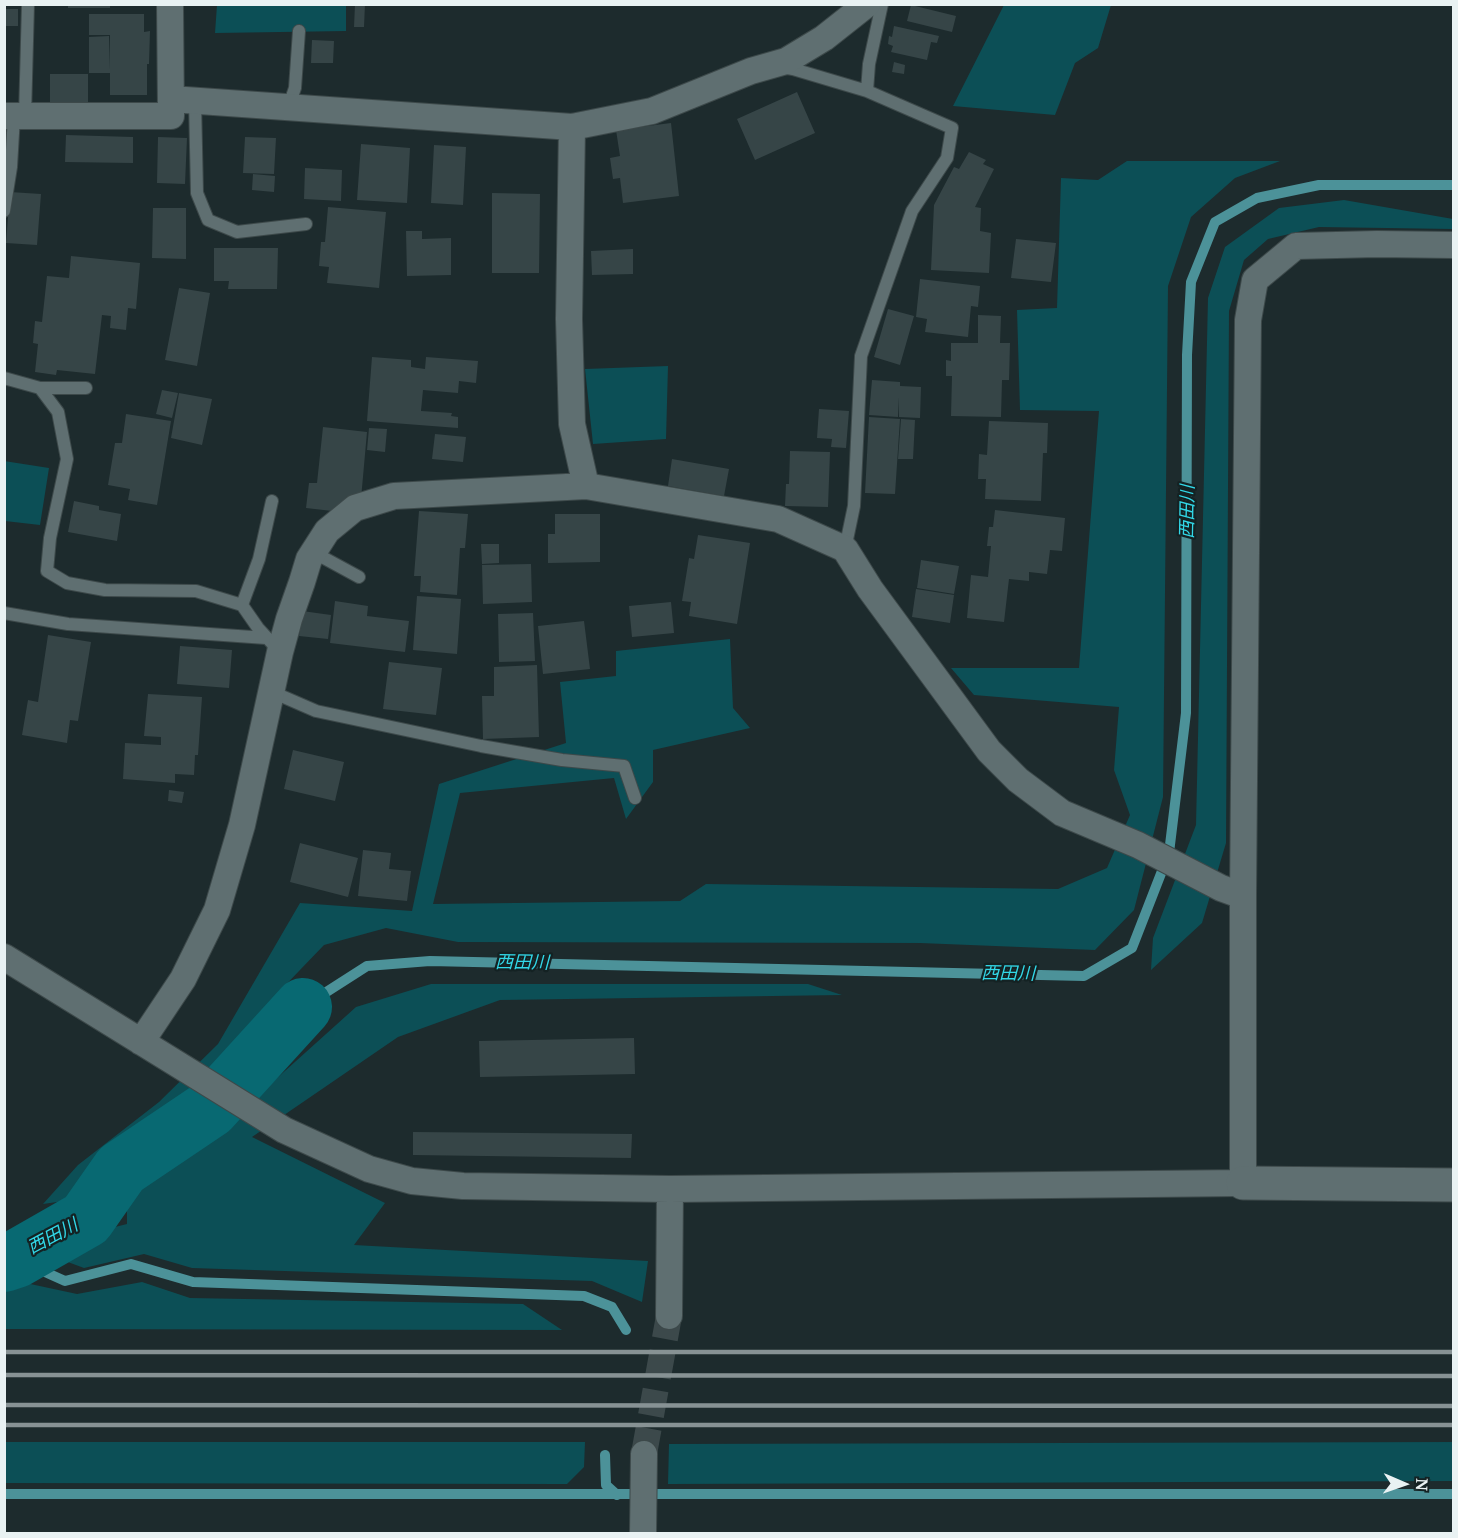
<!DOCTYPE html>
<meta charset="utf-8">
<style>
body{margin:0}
#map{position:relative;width:1458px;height:1538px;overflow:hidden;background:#1d2b2d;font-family:"Noto Serif",serif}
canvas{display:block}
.frame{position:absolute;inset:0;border:6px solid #e9f2f3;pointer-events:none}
.north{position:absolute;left:1374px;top:1454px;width:60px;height:60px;-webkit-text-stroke:4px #142223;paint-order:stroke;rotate:92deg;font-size:16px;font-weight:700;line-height:24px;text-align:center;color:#e9f2f3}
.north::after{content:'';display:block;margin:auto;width:21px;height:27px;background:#e9f2f3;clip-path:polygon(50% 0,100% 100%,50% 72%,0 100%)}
</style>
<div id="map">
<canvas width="1458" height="1538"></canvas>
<div class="frame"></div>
<div class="north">N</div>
</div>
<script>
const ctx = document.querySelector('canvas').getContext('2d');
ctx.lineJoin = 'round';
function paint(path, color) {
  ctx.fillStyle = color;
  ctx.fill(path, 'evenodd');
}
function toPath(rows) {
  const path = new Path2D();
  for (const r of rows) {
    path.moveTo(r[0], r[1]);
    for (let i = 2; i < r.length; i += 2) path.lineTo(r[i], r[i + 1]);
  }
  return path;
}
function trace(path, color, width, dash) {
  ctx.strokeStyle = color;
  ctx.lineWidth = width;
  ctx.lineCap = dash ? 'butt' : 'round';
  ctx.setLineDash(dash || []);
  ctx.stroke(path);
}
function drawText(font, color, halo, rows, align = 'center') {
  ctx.font = font + ' "Noto Serif","Noto Sans JP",serif';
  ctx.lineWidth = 4.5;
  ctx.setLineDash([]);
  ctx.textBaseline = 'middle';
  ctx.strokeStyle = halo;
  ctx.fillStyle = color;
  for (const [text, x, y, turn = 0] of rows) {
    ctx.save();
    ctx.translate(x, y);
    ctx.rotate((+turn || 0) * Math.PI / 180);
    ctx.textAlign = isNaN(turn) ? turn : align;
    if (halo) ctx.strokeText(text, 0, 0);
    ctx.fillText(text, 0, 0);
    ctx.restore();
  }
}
const green = toPath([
 [217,5,346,5,346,31,215,33],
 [1004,5,1111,5,1098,48,1075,63,1055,115,953,106],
 [1127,161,1280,161,1235,178,1191,217,1168,286,1163,797,1134,910,1095,950,920,943,458,942,386,928,324,945,275,996,209,1090,64,1201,43,1204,78,1165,159,1102,218,1044,300,903,412,911,439,784,566,743,560,682,616,676,616,651,730,639,733,708,750,728,653,750,653,782,626,819,614,778,460,793,433,904,680,901,706,884,1058,889,1107,868,1130,815,1114,770,1119,707,974,695,951,668,1079,668,1099,411,1020,410,1017,310,1057,308,1061,178,1098,180],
 [1344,200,1453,219,1453,229,1319,227,1268,239,1244,260,1229,311,1226,843,1202,923,1151,970,1153,938,1196,825,1208,298,1225,247,1279,208],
 [668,366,666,439,593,444,585,369],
 [4,461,49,468,40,525,5,521],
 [431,984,808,984,842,995,500,1000,398,1037,252,1137,385,1203,354,1245,648,1261,642,1302,592,1281,192,1268,144,1254,84,1268,57,1258,87,1234,127,1224,127,1179,226,1124,356,1007],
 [7,1279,77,1294,142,1282,190,1298,523,1304,562,1330,5,1329,4,1280],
 [5,1442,585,1442,584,1467,567,1484,5,1483],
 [1453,1442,1453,1481,668,1484,669,1444]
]);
const stream = toPath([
 [303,1007,367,966,430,961,1084,976,1132,948,1169,853,1186,713,1187,355,1191,282,1215,222,1257,198,1319,185,1454,185],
 [16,1259,65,1281,131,1264,193,1282,584,1296,612,1307,626,1330],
 [605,1455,606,1485,617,1495],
 [4,1494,1454,1494]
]);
const river = toPath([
 [4,1263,16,1259,86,1219,121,1169,210,1109,303,1007]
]);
const building = toPath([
 [68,4,110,4,110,8,68,8],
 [355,4,365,4,364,27,354,27],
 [911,5,956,16,952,32,907,21],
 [4,9,18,9,18,26,4,26],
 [89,14,144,14,144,32,150,31,149,64,147,64,147,95,110,95,110,73,89,73,89,37,109,36,110,70,110,35,89,35],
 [894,26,939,36,937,43,931,42,927,60,891,52,893,46,888,44,889,36,892,37],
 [312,40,334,41,333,63,311,63],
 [894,62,905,65,904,74,892,72],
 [50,74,88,74,88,109,50,109],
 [797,92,815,133,755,160,737,119],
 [671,123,679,196,623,203,620,178,613,179,610,158,620,156,616,130],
 [66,135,133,137,133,163,65,162],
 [158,137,187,138,185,184,157,183],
 [245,137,276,138,274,174,243,173],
 [361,144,410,148,407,203,357,200],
 [434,145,466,147,463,205,431,203],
 [969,152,986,160,983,164,994,169,975,207,981,208,980,231,991,233,989,273,931,270,934,205,954,167,959,169],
 [305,168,342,170,341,201,304,199],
 [253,174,275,176,274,192,252,190],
 [10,192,41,194,37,245,6,243],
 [492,193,540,194,539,273,492,273],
 [328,207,386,212,379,288,327,283,329,267,319,266,321,242,325,242],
 [153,208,186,208,186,259,152,258],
 [406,231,422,231,422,239,451,238,451,275,407,276],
 [1016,239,1056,243,1051,282,1011,278],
 [214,248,278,248,277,289,228,289,229,281,214,281],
 [633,249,633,274,592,275,591,251],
 [71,256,140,263,136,309,128,308,126,330,110,328,111,316,102,315,95,374,57,370,56,375,35,372,38,344,33,343,35,321,42,322,47,276,69,278],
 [920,279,980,286,978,307,971,306,968,337,925,332,927,319,916,317],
 [179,288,210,293,197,366,165,360],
 [888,309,914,316,900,365,874,357],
 [978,315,1001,316,1000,343,1010,343,1009,380,1002,380,1001,417,951,416,952,376,946,376,946,360,951,361,951,343,978,343],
 [372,357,411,360,411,367,425,369,426,357,478,361,476,383,459,381,458,393,423,390,421,411,452,413,451,416,458,417,458,428,367,421],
 [872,380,900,382,900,386,921,387,920,418,899,417,899,397,898,417,869,415],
 [162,390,178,393,172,418,156,414],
 [179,393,212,399,202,445,171,438],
 [819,409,849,411,846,448,831,447,832,439,817,438],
 [126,414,171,421,157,505,128,500,130,489,108,485,115,443,122,443],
 [869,417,900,419,895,494,865,493],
 [901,419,915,420,913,459,898,459],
 [989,421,1048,423,1047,453,1043,453,1041,501,985,499,986,479,978,479,979,454,987,455],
 [323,427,367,432,361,499,341,512,306,508,309,483,317,483],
 [369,428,387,429,385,452,367,450],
 [435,434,466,437,463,462,432,459],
 [790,451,830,452,828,507,785,506,786,484,789,484],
 [672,459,729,469,724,496,668,486],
 [74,501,99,506,99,510,121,514,117,541,68,532],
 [995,510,1065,518,1062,551,1050,550,1047,574,1029,572,1029,581,1009,579,1004,622,967,618,971,575,988,577,991,546,987,546,989,527,993,527],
 [419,511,468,514,465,548,460,548,457,595,420,592,421,576,414,576],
 [555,514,600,514,600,562,548,563,548,534,555,534],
 [698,535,750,543,737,624,689,616,691,602,682,601,689,558,694,559],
 [481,544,499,544,499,563,482,564],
 [921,560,959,566,954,594,917,588],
 [531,564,532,602,483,604,482,565],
 [916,589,954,595,950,623,912,617],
 [417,596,461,599,457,654,413,650],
 [335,601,368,606,367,616,409,621,405,652,330,643],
 [671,602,674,633,632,637,629,606],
 [302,611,331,615,328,639,299,636],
 [533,613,535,661,499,662,498,614],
 [584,621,590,669,543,674,538,626],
 [48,635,91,642,78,721,70,720,67,743,22,735,28,700,38,702],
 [180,646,232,650,229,688,177,684],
 [389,662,442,668,436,715,383,709],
 [537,665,539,737,483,739,482,696,494,696,494,667],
 [148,694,202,697,198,755,195,755,194,775,175,774,175,783,123,779,125,743,161,745,161,737,144,736],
 [293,750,344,762,335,801,284,789],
 [169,790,184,792,182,803,168,801],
 [300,843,358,858,348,897,290,882],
 [363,850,391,853,389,869,411,871,407,901,358,896],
 [634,1038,635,1074,480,1077,479,1041],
 [413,1132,632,1134,631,1158,413,1155]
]);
const streetTunnel = toPath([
 [644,1454,669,1316]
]);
const lane = toPath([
 [781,67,793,69,867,91,952,128,947,158,912,211,861,356,854,506,845,549],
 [867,91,869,64,882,4],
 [195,101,197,193,208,220,237,232,306,224],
 [288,108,295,88,299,31],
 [25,116,28,4],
 [4,211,11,167,14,116],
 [4,378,40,388,58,412,67,459,50,538,47,571,67,583,105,590,196,591,242,605,258,628,280,652],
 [40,388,86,388],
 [313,552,359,577],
 [242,605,259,559,272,501],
 [4,613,68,624,266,638],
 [270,691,316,711,481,746,562,760,624,766,635,798]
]);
const street = toPath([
 [171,99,572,127,652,111,751,71,786,61,824,38,867,4],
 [4,116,171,116,170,4],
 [572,127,569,319,572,424,586,486],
 [4,957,284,1130,369,1169,412,1181,463,1186,670,1189,1243,1183,1243,896,1248,320,1255,280,1296,246,1377,244,1454,245],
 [141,1042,183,979,217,910,242,825,280,652,289,619,302,582,309,559,327,531,355,508,394,496,586,486,778,519,845,549,870,589,989,751,1018,780,1062,813,1138,845,1221,888,1243,896],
 [669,1316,670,1189],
 [643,1534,644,1454]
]);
const secondary = toPath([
 [1243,1183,1454,1185]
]);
const rail = toPath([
 [4,1352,1454,1352],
 [4,1375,1454,1376],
 [4,1405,1454,1406],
 [4,1425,1454,1425]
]);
const waterNames = [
 ["西田川",1188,512,-89],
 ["西田川",522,963,1],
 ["西田川",1008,974,1],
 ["西田川",53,1237,-28]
];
paint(green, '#0c4f56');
trace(stream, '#4c9299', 10);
trace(river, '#086972', 58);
paint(building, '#364547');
trace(streetTunnel, '#3c494b', 26, [26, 13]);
trace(lane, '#3d494a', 14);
trace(street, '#3d494a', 28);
trace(secondary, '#3d494a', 35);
trace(lane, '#5f6f71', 12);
trace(street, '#5f6f71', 26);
trace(secondary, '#5f6f71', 33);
trace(rail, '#879294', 4.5);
drawText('italic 18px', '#32d8e8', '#142223', waterNames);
</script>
